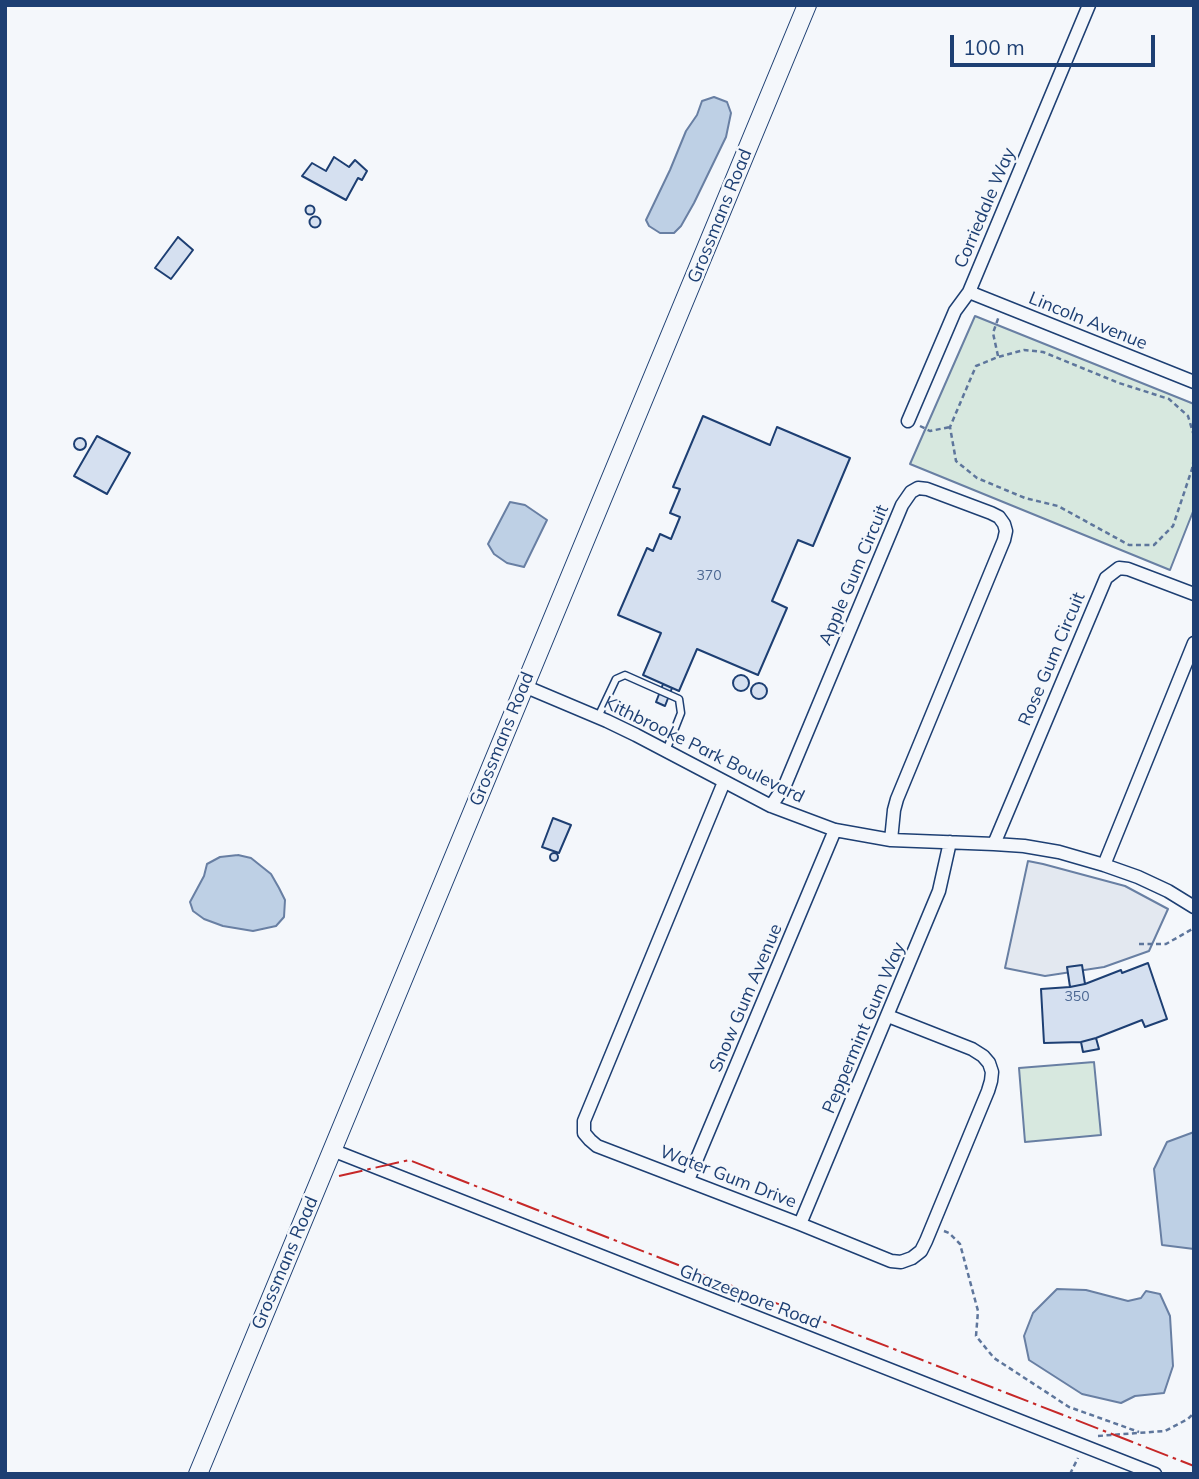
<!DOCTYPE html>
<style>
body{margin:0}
#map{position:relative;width:1199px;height:1479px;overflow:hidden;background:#f4f7fb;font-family:Mulish,sans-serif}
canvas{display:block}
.frame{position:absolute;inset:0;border:7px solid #1d3f73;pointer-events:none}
.scale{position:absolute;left:950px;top:35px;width:205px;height:32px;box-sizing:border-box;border:4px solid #1d3f73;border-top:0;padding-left:9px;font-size:21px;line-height:24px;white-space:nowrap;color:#1d3f73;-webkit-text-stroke:5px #f4f7fb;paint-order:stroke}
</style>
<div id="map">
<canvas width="1199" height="1479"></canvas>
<div class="frame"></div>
<div class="scale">100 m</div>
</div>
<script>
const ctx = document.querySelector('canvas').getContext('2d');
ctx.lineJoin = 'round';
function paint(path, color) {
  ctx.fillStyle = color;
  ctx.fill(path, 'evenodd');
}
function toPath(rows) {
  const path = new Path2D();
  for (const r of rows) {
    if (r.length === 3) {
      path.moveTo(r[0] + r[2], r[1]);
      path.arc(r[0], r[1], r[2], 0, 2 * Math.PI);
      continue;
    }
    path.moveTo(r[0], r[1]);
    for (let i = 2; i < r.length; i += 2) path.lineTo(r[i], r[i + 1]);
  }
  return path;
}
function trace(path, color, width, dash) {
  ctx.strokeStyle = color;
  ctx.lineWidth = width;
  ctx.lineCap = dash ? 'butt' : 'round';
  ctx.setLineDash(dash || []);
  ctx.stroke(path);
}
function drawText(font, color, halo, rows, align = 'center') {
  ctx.font = font + ' Mulish,sans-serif';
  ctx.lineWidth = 5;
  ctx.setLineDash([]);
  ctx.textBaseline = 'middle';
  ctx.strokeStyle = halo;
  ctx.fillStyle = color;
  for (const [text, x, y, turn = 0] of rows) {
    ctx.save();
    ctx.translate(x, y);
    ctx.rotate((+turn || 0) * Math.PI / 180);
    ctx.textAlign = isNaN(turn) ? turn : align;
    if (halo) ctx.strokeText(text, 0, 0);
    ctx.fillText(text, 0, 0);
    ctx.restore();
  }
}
const green = toPath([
 [975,316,1194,404,1194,509,1170,570,910,464,975,316],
 [1094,1062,1101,1135,1025,1142,1019,1068,1094,1062]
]);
const parking = toPath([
 [1028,861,1043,864,1125,886,1168,909,1149,951,1104,967,1045,976,1005,968,1028,861]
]);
const water = toPath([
 [714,97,727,102,731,113,726,137,694,203,681,226,674,233,660,233,649,226,646,220,670,170,686,131,697,115,702,101,714,97],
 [510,502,525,505,547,520,524,567,507,563,494,554,488,544,510,502],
 [238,855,251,858,271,874,279,888,285,900,284,917,276,926,253,931,223,926,204,919,193,911,190,902,204,876,207,864,220,857,238,855],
 [1194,1132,1194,1249,1162,1245,1154,1169,1167,1142,1194,1132],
 [1057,1289,1086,1290,1128,1301,1141,1298,1146,1291,1160,1294,1170,1316,1173,1366,1164,1393,1135,1396,1121,1403,1082,1394,1029,1360,1024,1336,1033,1313,1057,1289]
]);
const building = toPath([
 [334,157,349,167,355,160,367,171,362,180,358,178,346,200,302,176,312,163,326,171,334,157],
 [310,210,4.5],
 [315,222,5.5],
 [178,237,193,250,171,279,155,268,178,237],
 [703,416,770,445,777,427,850,458,813,546,798,540,772,601,787,608,758,675,697,649,679,691,643,675,661,633,618,615,647,548,653,551,660,534,671,539,680,517,670,513,680,489,673,487,703,416],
 [97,436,130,453,107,494,74,476,97,436],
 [80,444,6],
 [741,683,8],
 [759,691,8],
 [663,684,672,688,665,706,656,702,663,684],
 [553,818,571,825,559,853,542,847,553,818],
 [554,857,4],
 [1148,963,1167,1019,1145,1027,1142,1020,1096,1038,1081,1042,1044,1043,1041,989,1070,987,1085,984,1121,970,1122,973,1148,963],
 [1082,965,1085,984,1070,987,1067,967,1082,965],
 [1096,1038,1099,1049,1083,1052,1081,1042,1096,1038]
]);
const path = toPath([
 [998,356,993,333,999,316],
 [920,426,930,431,950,427],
 [1194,436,1188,416,1169,399,1119,383,1043,352,1024,350,998,357,976,366,950,427,956,461,977,478,1025,498,1058,506,1129,545,1154,545,1173,526,1192,469,1194,458],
 [1139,944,1166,944,1194,928],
 [944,1231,949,1233,960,1244,978,1311,976,1336,994,1358,1069,1407,1139,1432],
 [1098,1436,1165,1431,1188,1419,1194,1413],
 [1070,1474,1078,1458]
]);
const lane = toPath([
 [598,717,616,679,625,675,679,699,681,713,666,751]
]);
const street = toPath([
 [969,292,1194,382],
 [908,421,955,311,969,292,1089,5],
 [524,686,607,721,636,735,771,806,835,830,891,840,994,844,1024,846,1059,852,1104,865,1138,877,1168,891,1194,907],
 [724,782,584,1121,584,1133,590,1140,597,1146,800,1224,891,1261,901,1262,912,1258,921,1251,926,1241,988,1091,991,1081,992,1072,989,1063,983,1056,972,1049,888,1016],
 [771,806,785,785,902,505,911,492,918,488,927,489,991,513,999,517,1004,524,1006,531,1004,540,897,799,894,810,891,840],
 [994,844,1106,578,1119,568,1128,569,1194,594],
 [1104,865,1194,643],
 [332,1150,1155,1474],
 [688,1180,835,830],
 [800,1224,939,891,950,842]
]);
const secondary = toPath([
 [198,1474,807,5]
]);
const power = toPath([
 [339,1176,409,1160,1194,1466]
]);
const numberNames = [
 ["370",709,576],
 ["350",1077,997]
];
const streetNames = [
 ["Corriedale Way",985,208,-67],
 ["Grossmans Road",720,216,-68],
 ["Lincoln Avenue",1088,321,22],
 ["Apple Gum Circuit",854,575,-67],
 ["Rose Gum Circuit",1052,659,-67],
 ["Grossmans Road",502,739,-68],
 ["Kithbrooke Park Boulevard",704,750,26],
 ["Snow Gum Avenue",746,998,-67],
 ["Peppermint Gum Way",864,1028,-67],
 ["Water Gum Drive",728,1177,21],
 ["Grossmans Road",285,1263,-67],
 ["Ghazeepore Road",750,1297,21]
];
paint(green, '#d7e8df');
trace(green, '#687fa3', 2);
paint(parking, '#e3e8f0');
trace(parking, '#687fa3', 2);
paint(water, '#bed0e5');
trace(water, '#687fa3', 2);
paint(building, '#d5e0f0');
trace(building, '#1d3f73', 2);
trace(lane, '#1d3f73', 9);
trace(street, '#1d3f73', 15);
trace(secondary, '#1d3f73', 20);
trace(path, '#5e769c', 2.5, [5, 3.5]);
trace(lane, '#f4f7fb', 6);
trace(street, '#f4f7fb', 12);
trace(secondary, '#f4f7fb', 18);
trace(power, '#c62828', 2, [24, 5, 3.5, 5]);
drawText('14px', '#4b6792', null, numberNames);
drawText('18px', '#1d3f73', '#f4f7fb', streetNames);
</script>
